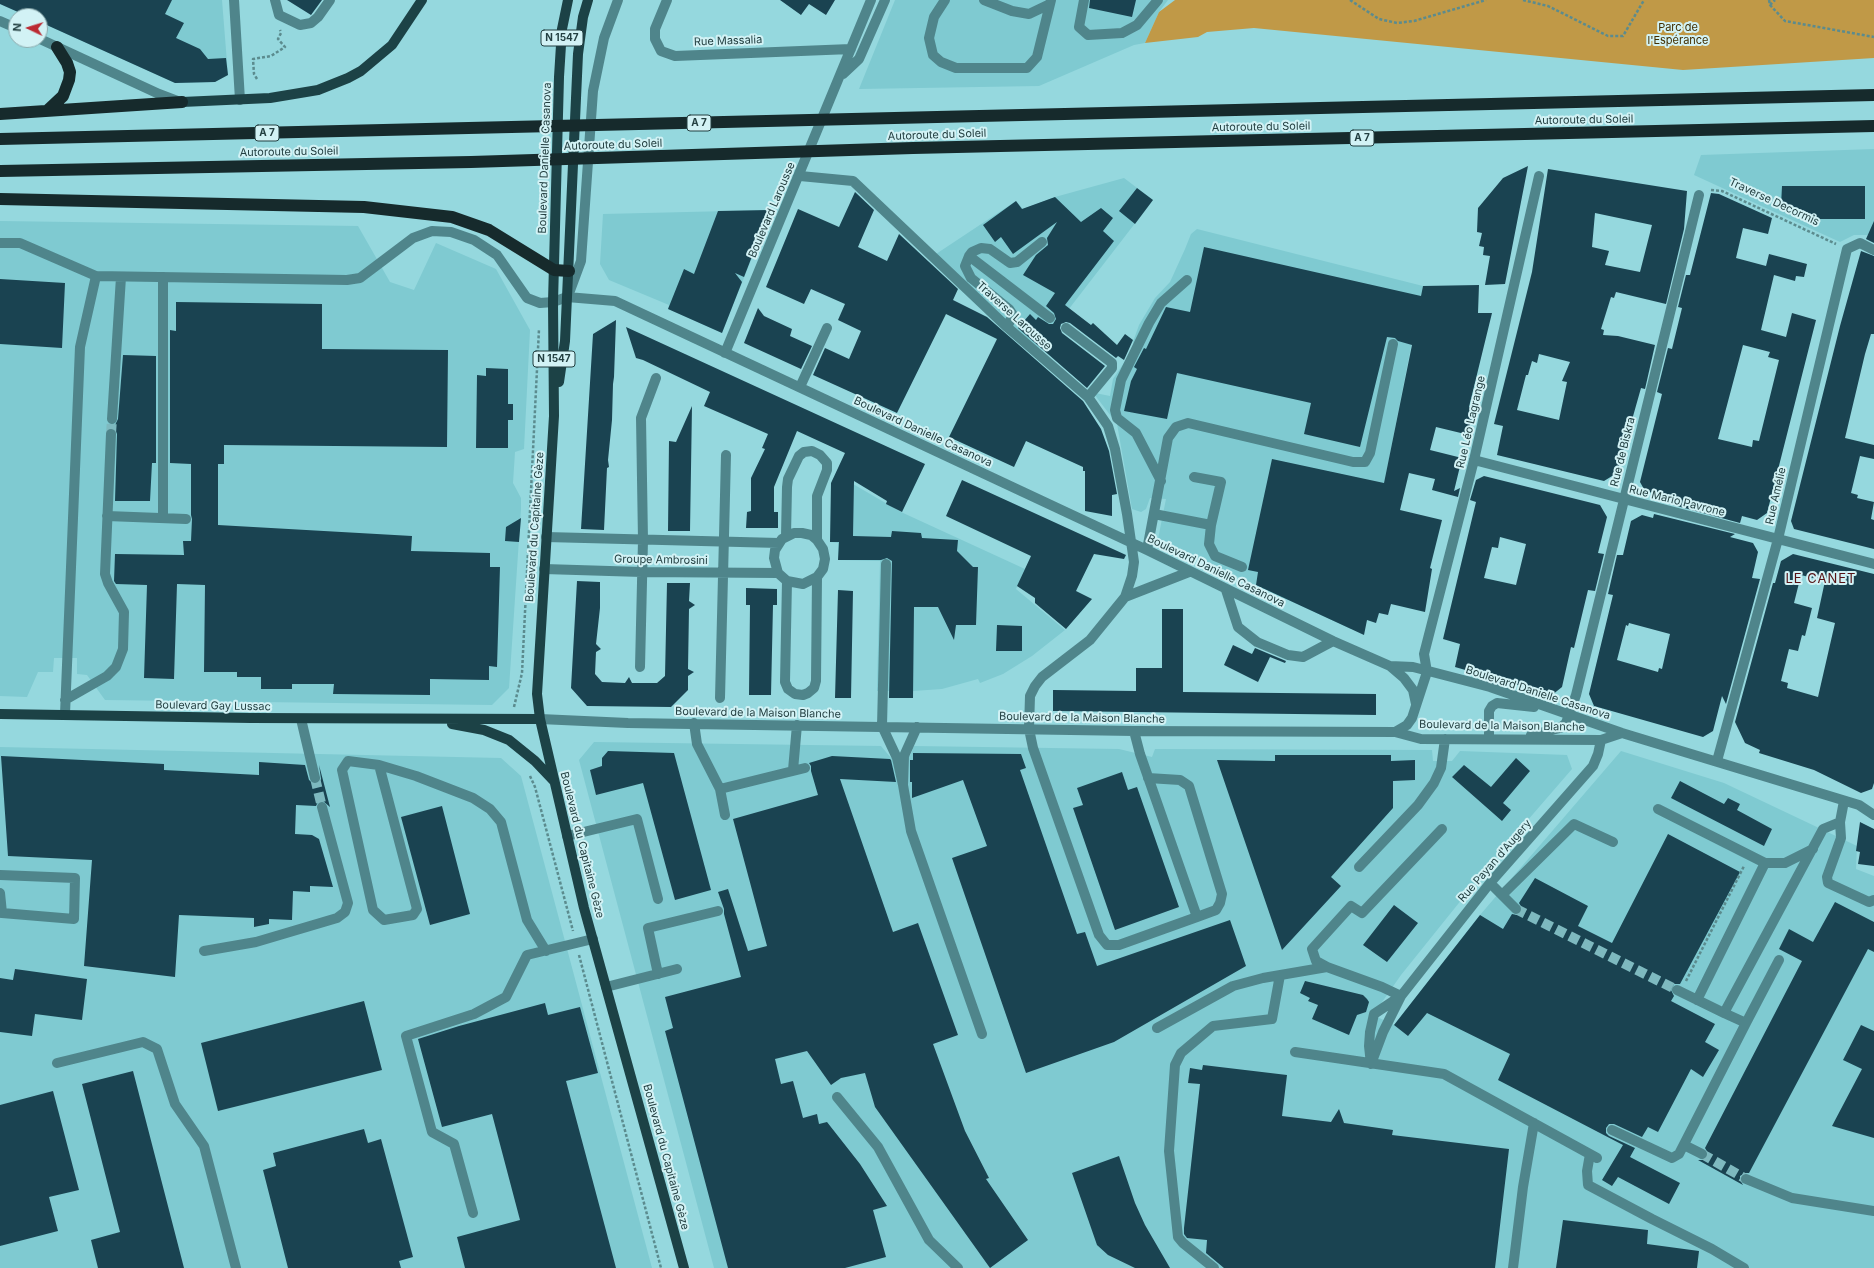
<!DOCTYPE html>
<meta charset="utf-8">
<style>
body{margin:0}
#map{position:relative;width:1874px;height:1268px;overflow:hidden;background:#95d8de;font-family:Inter,sans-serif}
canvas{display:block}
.north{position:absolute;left:8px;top:8px;width:40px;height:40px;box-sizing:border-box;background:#d2f2f5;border:1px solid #8caaad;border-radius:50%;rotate:274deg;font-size:11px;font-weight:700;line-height:16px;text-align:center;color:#233f41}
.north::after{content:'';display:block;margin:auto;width:14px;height:18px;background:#bb2a33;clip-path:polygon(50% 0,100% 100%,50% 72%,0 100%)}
</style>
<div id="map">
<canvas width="1874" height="1268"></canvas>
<div class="north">N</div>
</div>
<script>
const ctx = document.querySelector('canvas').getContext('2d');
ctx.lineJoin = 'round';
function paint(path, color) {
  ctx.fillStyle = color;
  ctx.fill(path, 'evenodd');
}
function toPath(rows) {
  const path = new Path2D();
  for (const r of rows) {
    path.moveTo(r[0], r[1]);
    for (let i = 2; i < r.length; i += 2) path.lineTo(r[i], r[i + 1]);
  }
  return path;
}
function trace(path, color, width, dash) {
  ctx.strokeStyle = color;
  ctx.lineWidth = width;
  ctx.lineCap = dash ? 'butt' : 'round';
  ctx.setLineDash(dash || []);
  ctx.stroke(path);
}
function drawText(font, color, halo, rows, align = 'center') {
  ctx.font = font + ' Inter,sans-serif';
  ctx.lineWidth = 4;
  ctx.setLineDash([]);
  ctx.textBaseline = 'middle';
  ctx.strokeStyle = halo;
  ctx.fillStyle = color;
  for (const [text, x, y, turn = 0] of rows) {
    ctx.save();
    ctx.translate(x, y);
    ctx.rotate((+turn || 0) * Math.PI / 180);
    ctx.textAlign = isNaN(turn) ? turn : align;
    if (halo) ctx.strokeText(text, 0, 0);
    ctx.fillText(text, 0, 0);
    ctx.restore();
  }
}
const built = toPath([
 [0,0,222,0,228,75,215,82,175,83,40,22,40,16,27,16,0,4],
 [895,0,1168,0,1159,12,1145,43,1134,45,1039,86,859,89],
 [1874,149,1874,237,1868,235,1854,235,1840,242,1694,175,1701,155],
 [1124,178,1153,200,1038,349,936,254,1016,201,1023,209,1055,197],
 [771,210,722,333,668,309,669,305,609,280,600,264,603,214],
 [0,221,358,226,390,282,414,290,436,243,496,269,530,330,524,449,515,452,513,483,521,498,521,509,509,688,492,705,105,700,87,675,77,674,77,658,54,658,53,672,38,672,27,697,0,696],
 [1197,229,1423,286,1384,484,1351,629,1162,542,1158,539,1166,499,1150,498,1146,509,1141,512,1132,509,1117,424,1094,394,1095,393,1110,396,1113,379,1134,348,1133,342,1139,325,1155,298,1170,282,1185,249,1191,234],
 [853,484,901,512,1025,569,1016,589,1065,630,1032,656,1003,674,980,683,978,679,942,689,913,691,913,698,889,698,889,691,877,691,880,561,838,560,838,543,830,542],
 [594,742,881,746,891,758,910,756,914,746,1119,749,1152,757,1155,749,1432,750,1433,761,1452,761,1460,751,1567,755,1572,769,1495,858,1401,975,1373,1015,1394,1025,1480,915,1621,751,1724,783,1857,846,1856,869,1874,876,1874,1268,714,1268,579,760],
 [0,747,501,758,521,776,652,1268,0,1268]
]);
const green = toPath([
 [1175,0,1874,0,1874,58,1683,70,1254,28,1207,32,1198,37,1145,43,1159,12]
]);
const building = toPath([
 [0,0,172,0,165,14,184,23,176,38,200,49,208,59,226,58,228,75,215,82,175,83,40,22,40,16,27,16,0,4],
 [287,0,322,0,311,15],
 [780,0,835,0,826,15,809,4,801,15],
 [1090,0,1136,0,1132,17,1089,8],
 [1528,166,1505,284,1485,285,1490,256,1483,255,1484,247,1479,246,1482,233,1477,232,1478,208,1503,178],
 [1548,169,1687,191,1684,229,1666,304,1616,292,1614,298,1611,297,1601,329,1604,330,1603,335,1618,336,1655,345,1645,389,1641,388,1617,473,1604,481,1497,455,1503,426,1494,424,1532,272],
 [1595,213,1652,225,1640,272,1605,265,1609,251,1592,247],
 [1539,354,1570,362,1562,381,1567,382,1559,420,1517,410,1526,375,1528,375,1532,361,1537,363],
 [1782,186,1865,186,1865,219,1811,219,1781,206],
 [1137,188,1153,200,1135,224,1119,211],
 [855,192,874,210,858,247,887,261,899,234,958,289,953,300,987,317,1083,401,1101,429,1109,451,1117,494,1112,495,1112,516,1085,511,1085,471,1083,471,1083,467,1026,441,1014,467,949,437,997,339,946,314,897,413,813,375,825,348,849,359,861,331,838,320,845,304,811,289,804,304,766,287,798,209,839,227],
 [1711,193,1719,194,1772,218,1768,234,1743,228,1736,258,1766,266,1769,254,1807,264,1804,277,1796,276,1795,281,1774,275,1761,330,1786,337,1792,313,1816,320,1767,513,1757,520,1742,516,1740,523,1666,503,1674,499,1645,491,1640,482,1662,394,1657,392,1668,348,1672,349,1682,308,1678,307,1686,275,1690,275],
 [1743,345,1770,352,1768,357,1779,360,1759,441,1753,440,1752,447,1718,439],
 [1055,197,1081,222,1101,208,1113,218,1103,231,1114,241,1065,305,1091,325,1093,323,1117,345,1125,334,1133,340,1124,360,1118,356,1116,358,1070,323,1066,322,1061,324,1060,328,1062,333,1105,366,1087,388,1018,328,1030,314,1036,320,1038,317,1049,324,1053,324,1056,319,1054,313,1046,306,1055,293,1023,275,1036,255,1048,245,1047,238,1057,222,1013,254,1001,237,995,242,983,225,1016,201,1022,209],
 [770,210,744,277,735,273,742,282,722,333,668,309,684,269,694,274,718,211],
 [1874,221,1874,243,1866,239],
 [1204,247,1421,296,1423,286,1479,285,1478,313,1492,313,1469,407,1474,409,1468,433,1465,432,1465,434,1436,427,1430,450,1462,458,1454,491,1460,488,1458,497,1432,490,1435,479,1409,473,1400,510,1442,520,1430,568,1432,569,1425,612,1391,604,1388,615,1379,613,1376,623,1367,620,1364,635,1256,585,1258,572,1248,570,1272,459,1384,483,1412,345,1398,341,1395,338,1387,337,1360,447,1304,434,1311,403,1177,373,1167,419,1124,411,1131,381,1137,369,1134,367,1144,348,1146,349,1166,307,1190,312],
 [1861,251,1874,256,1874,334,1871,334,1865,354,1845,438,1874,445,1874,459,1860,456,1851,493,1858,495,1857,498,1874,502,1871,519,1874,520,1874,549,1794,529,1791,521,1840,326],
 [0,279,65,283,62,348,0,344],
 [176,302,322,304,322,349,448,350,447,447,224,445,224,464,218,464,218,525,412,536,411,551,490,553,490,567,500,567,497,667,489,666,489,680,430,679,430,695,333,694,334,684,292,684,292,689,261,689,261,677,237,677,237,672,204,672,205,585,177,584,174,679,144,678,147,585,116,584,114,581,115,554,184,555,183,541,191,541,192,519,191,515,191,464,170,463,170,330,176,331],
 [758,308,764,316,792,329,790,336,812,346,801,369,744,343],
 [616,320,614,377,613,384,612,420,608,460,609,467,607,468,604,530,581,529,593,334],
 [626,327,925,464,902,512,886,504,887,501,854,481,853,536,891,537,892,531,921,533,922,538,958,540,957,551,973,567,978,567,976,625,956,625,954,640,938,607,914,607,913,698,889,698,892,561,887,558,881,560,838,560,839,542,830,542,831,483,845,453,797,431,774,487,774,512,778,512,778,528,746,528,747,512,751,511,751,478,765,449,762,448,768,434,704,406,710,392,643,360,636,358],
 [123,355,156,356,156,463,152,463,150,501,115,501,117,434,115,429,109,428,109,425,115,425,118,419],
 [486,368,508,369,508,404,513,404,513,420,508,420,508,448,476,448,477,375,486,376],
 [692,406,690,531,668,531,669,441,676,442],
 [1484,476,1600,505,1607,517,1598,553,1604,554,1595,591,1588,590,1574,648,1571,647,1562,687,1552,695,1455,667,1460,644,1443,639,1476,502,1470,500,1476,480],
 [1500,537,1526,544,1516,585,1484,578,1492,547,1498,548],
 [962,480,1126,555,1124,559,1094,554,1076,591,1092,599,1066,629,1035,603,1035,598,1017,586,1031,556,946,516],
 [1654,514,1735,534,1730,537,1753,543,1758,552,1752,578,1760,579,1726,704,1722,696,1713,731,1703,737,1594,706,1589,694,1613,595,1608,594,1617,555,1623,555,1631,521,1642,515,1653,518],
 [1629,623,1670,634,1662,669,1659,668,1658,672,1617,660,1626,625,1628,626],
 [521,518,519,542,505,541,506,527],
 [1793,554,1874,574,1874,783,1872,789,1861,793,1814,770,1759,753,1760,750,1745,743,1735,722,1773,583,1775,583,1781,561],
 [1801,575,1825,581,1817,618,1835,623,1818,697,1787,688,1788,683,1781,681,1789,649,1798,651,1802,635,1805,636,1812,608,1794,603],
 [577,581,600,582,600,608,596,644,601,649,596,652,595,674,602,682,625,683,629,677,632,683,657,683,665,676,667,583,690,583,689,601,695,605,689,609,688,669,694,672,688,676,688,690,671,707,587,706,571,688],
 [746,588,777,589,777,605,773,605,771,695,749,695,750,605,746,605],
 [838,590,853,591,851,698,835,698],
 [1162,609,1183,609,1183,692,1376,694,1376,715,1053,711,1053,690,1136,691,1136,668,1162,668],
 [997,625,1022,626,1022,651,996,651],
 [1233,645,1252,654,1255,648,1286,661,1285,663,1270,657,1258,682,1224,665],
 [608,751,674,753,711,890,675,900,643,783,596,795,590,770,602,766,602,758],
 [913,753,1021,754,1026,768,1020,770,1077,934,1085,932,1097,966,1230,920,1246,966,1114,1042,1026,1073,952,858,987,846,963,780,912,798,912,782,910,782,910,760,913,760],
 [1275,755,1391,755,1391,761,1415,760,1415,780,1393,781,1393,808,1331,877,1341,886,1282,950,1217,760,1275,761],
 [1,756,164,764,164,770,259,775,259,762,305,765,309,780,314,784,319,783,321,779,319,765,330,807,323,801,318,802,316,806,296,805,295,834,312,835,319,839,333,887,310,886,310,892,293,891,292,920,269,919,269,924,254,927,254,918,179,915,175,977,84,966,92,860,8,856],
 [832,756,890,759,891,760,896,782,840,779,893,932,918,923,958,1035,933,1044,965,1131,989,1178,986,1179,1028,1240,990,1268,875,1107,865,1073,841,1078,831,1085,807,1051,775,1059,781,1084,793,1081,803,1118,817,1114,819,1124,827,1122,860,1164,887,1206,873,1210,886,1257,845,1268,728,1268,665,1031,673,1028,665,997,741,977,724,914,724,909,718,892,728,889,748,951,767,946,733,819,818,795,811,771,811,766,809,763],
 [1516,758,1530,771,1503,803,1511,810,1502,821,1452,777,1464,765,1491,787],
 [1122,772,1128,790,1137,787,1179,907,1115,930,1073,808,1083,805,1077,788],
 [1680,781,1724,804,1728,798,1740,804,1737,810,1772,829,1764,846,1671,798],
 [442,806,470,914,430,925,401,817],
 [1860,822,1874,829,1874,866,1858,864,1860,852,1856,851],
 [1668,834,1740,872,1680,984,1674,984,1671,990,1674,996,1671,1001,1715,1024,1705,1042,1719,1050,1703,1077,1691,1069,1658,1132,1648,1127,1642,1137,1614,1124,1609,1124,1606,1128,1606,1133,1609,1136,1635,1148,1630,1157,1680,1183,1669,1204,1618,1177,1612,1186,1602,1180,1623,1145,1498,1080,1510,1054,1427,1013,1408,1036,1394,1025,1480,915,1503,929,1512,914,1517,915,1521,913,1522,908,1519,903,1535,878,1588,906,1578,926,1612,943],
 [1835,902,1874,922,1874,952,1868,949,1749,1173,1745,1173,1740,1176,1740,1180,1743,1185,1698,1160,1703,1160,1708,1157,1708,1153,1705,1148,1802,961,1779,949,1789,929,1813,942],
 [1394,905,1418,923,1387,962,1363,945],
 [15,969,87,979,82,1020,35,1014,32,1036,0,1032,0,978,13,980],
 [1305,981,1363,995,1367,999,1369,1002,1366,1012,1357,1015,1349,1035,1312,1019,1318,1005,1308,1001,1310,998,1300,993],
 [364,1001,382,1070,218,1111,201,1043],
 [545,1003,548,1015,580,1007,598,1073,566,1081,616,1268,465,1268,457,1237,520,1220,492,1114,442,1127,418,1039,459,1026],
 [1861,1025,1874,1031,1874,1138,1832,1126,1862,1069,1843,1060],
 [1203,1065,1287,1075,1282,1116,1331,1122,1339,1109,1344,1123,1393,1130,1392,1135,1509,1149,1495,1268,1224,1268,1206,1253,1207,1240,1187,1238,1184,1234,1184,1228,1200,1084,1188,1083,1190,1068,1202,1070],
 [133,1071,184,1268,98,1268,91,1240,120,1232,82,1084],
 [53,1091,79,1190,49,1197,58,1231,0,1246,0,1105],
 [364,1129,368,1143,381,1139,413,1257,399,1261,401,1268,288,1268,263,1170,276,1166,273,1153],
 [1119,1156,1135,1203,1145,1225,1170,1268,1135,1268,1108,1255,1097,1245,1072,1173],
 [1563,1220,1648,1230,1647,1244,1699,1251,1697,1268,1556,1268]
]);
const minorTunnel = toPath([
 [111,434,112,419],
 [315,778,322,807],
 [1516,909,1677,990],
 [1702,1154,1746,1179]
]);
const path = toPath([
 [1350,0,1379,19,1397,23,1414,21,1486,0],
 [1523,0,1548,6,1608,36,1623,36,1644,0],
 [1769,0,1770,5,1785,21,1874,37],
 [1770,5,1775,0],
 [257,79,254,74,253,59,271,56,285,47,278,39,281,33,280,30],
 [1711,190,1722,191,1836,244],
 [514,707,522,673,539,329],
 [530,776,535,787,573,931],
 [579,955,661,1268],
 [1686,981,1744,866]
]);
const minor = toPath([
 [234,0,240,100],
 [275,0,279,15,300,25,311,23,318,17,330,0],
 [667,0,655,29,655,39,661,51,675,56,851,49],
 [945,0,934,17,929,38,933,55,941,62,956,68,1027,68,1037,57,1051,0],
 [984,0,1012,11,1029,14,1050,4],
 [1084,0,1079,27,1088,35,1122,33,1137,25,1158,0],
 [0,21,16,28],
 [40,39,159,94,180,102],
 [843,74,859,59,885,0],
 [800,176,853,181,1007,327,1088,397,1108,426,1115,449,1127,514,1134,562,1132,576,1125,597],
 [0,243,20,243,96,276,347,280,360,278,413,238,432,231,451,232,474,240,497,255,527,298,540,303,553,302,567,297,615,301,1147,550,1333,641,1390,666,1413,667,1490,687,1622,733,1859,805,1874,815],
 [969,256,1050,318],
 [568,296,581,261,593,91,604,38,618,0],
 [1007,327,1013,315,1009,309,971,278,965,266,969,256,972,252,981,248,990,249,1010,263,1017,262,1042,242],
 [1066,328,1112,363,1112,368,1088,397],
 [725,353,871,0],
 [800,387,827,328],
 [112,419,121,277],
 [1474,460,1874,564],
 [1194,477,1221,482,1211,525,1209,544,1215,556,1242,567],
 [1161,481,1136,433,1117,418,1115,410,1121,380,1149,323,1161,303,1187,280],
 [1154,514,1211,525],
 [107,516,186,519],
 [163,518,163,277],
 [786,536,787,487,788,479,799,456,804,452,812,451,820,455,827,463,827,470,817,496,817,540],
 [546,537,779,543],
 [1147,550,1168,438,1176,427,1188,423,1353,462,1365,462,1370,453,1393,344],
 [886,564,882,726,897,758,903,785,904,756,917,727],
 [544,569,642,572,778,573,787,581,803,584,817,577,823,569,825,559,823,549,817,540,811,535,802,533,794,533,782,539,775,550,774,558,778,573],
 [787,581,785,682,788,689,795,694,803,695,808,693,814,688,816,681,817,577],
 [1226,590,1238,627,1257,642,1288,655,1303,657,1333,641],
 [1390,666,1404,678,1413,690,1416,704],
 [640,667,643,540,641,418,656,378],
 [720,698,726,455],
 [65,700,107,676,116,667,123,649,124,612,108,583,105,574,111,434],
 [65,714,80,347,96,276],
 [301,719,315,778],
 [540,719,628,723,1134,731,1395,732,1421,739,1601,740,1622,733],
 [694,723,697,744,720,789,725,815],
 [1134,731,1140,754,1197,917],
 [1395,732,1407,725,1412,718,1427,672,1424,654,1474,460,1539,176],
 [1531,735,1560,728,1566,723,1576,695,1699,195],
 [1489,739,1489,711,1492,706,1497,703,1534,707],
 [1717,761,1778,539,1847,249,1860,243,1874,250],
 [379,765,417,909,413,915,384,920,373,910,342,770,348,761,379,765,416,776,473,798,490,809,501,822,527,920,546,951],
 [793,770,797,725],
 [1148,778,1180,780,1189,786,1222,894,1220,903,1216,910,1197,917,1119,945,1107,945,1099,935,1033,748,1029,729,1030,696,1035,686,1042,677,1090,640,1125,597,1189,572],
 [903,785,911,831,982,1034],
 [720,789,805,768],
 [1844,801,1840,822,1841,838,1827,877,1828,883,1869,902,1874,900],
 [1658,809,1765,863,1785,863,1813,849],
 [1442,829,1362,913,1351,906,1312,949,1316,961,1327,967,1382,987,1401,996,1490,883,1593,766,1598,754,1601,740],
 [567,836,637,819,658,899],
 [1359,867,1418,805,1434,783,1441,768,1445,739],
 [0,875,75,878,74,919,2,913,0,893],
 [1490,883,1502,895,1574,824,1613,842],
 [1502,895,1516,909],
 [204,951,256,942,337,918,345,912,348,903,322,807],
 [658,974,648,928,718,911],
 [606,987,677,969],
 [1677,990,1724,1013,1823,829,1840,822],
 [1401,996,1383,1032,1371,1064,1369,1046,1370,1032,1374,1014,1401,996],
 [1697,1000,1765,863],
 [1746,1023,1779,960],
 [1157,1028,1233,986,1263,978,1327,967],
 [1295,1052,1444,1074,1597,1158],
 [57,1063,143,1042,157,1049,175,1104,204,1146,236,1268],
 [837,1097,878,1147,929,1240,958,1268],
 [1612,1130,1672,1158,1679,1154,1746,1023,1724,1013],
 [1684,1145,1702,1154],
 [1590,1154,1587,1171,1588,1185,1652,1219,1712,1249,1744,1268],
 [1746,1179,1792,1198,1874,1211],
 [473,1213,454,1144,432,1132,406,1036,474,1014,506,997,527,955,593,939],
 [1214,1268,1183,1243,1178,1237,1169,1151,1175,1065,1181,1053,1213,1026,1272,1019,1280,975],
 [1513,1268,1523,1187,1534,1123]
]);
const major = toPath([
 [568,0,562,29,559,77,553,302,554,416,537,694,540,719,584,908,684,1268],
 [182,102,270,98,318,90,348,78,361,71,392,45,422,0],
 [559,382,565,341,578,54,583,17,588,0],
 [0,714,251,718,540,719],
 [452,724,484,730,509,740,535,761,554,781]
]);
const highway = toPath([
 [47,111,63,96,69,80,70,72,67,63,57,47],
 [0,114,182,102],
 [0,139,1874,95],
 [0,171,471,162,913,148,1874,126],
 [0,199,364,207,452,217,489,230,554,270,569,271]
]);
const shields = [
 [562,38,42],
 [699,123,24],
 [267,133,24],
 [1362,138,24],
 [554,359,42]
];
const shieldNames = [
 ["N 1547",562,38],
 ["A 7",699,123],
 ["A 7",267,133],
 ["A 7",1362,138],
 ["N 1547",554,359]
];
const parkNames = [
 ["Parc de",1678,28],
 ["l'Espérance",1678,41]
];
const streetNames = [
 ["Rue Massalia",728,41,-2],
 ["Autoroute du Soleil",1584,120,-1],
 ["Autoroute du Soleil",1261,127,-1],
 ["Autoroute du Soleil",937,135,-2],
 ["Autoroute du Soleil",613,145,-2],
 ["Autoroute du Soleil",289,152,-1],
 ["Boulevard Danielle Casanova",545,158,-88],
 ["Traverse Decormis",1774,202,25],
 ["Boulevard Larousse",772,210,-67],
 ["Traverse Larousse",1014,316,42],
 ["Rue Léo Lagrange",1471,422,-77],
 ["Boulevard Danielle Casanova",923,432,25],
 ["Rue de Biskra",1623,452,-76],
 ["Rue Amélie",1776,496,-77],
 ["Rue Mario Pavrone",1677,501,14],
 ["Boulevard du Capitaine Gèze",535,527,-86],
 ["Groupe Ambrosini",661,560,1],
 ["Boulevard Danielle Casanova",1216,571,26],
 ["Boulevard Danielle Casanova",1538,693,18],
 ["Boulevard Gay Lussac",213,706,1],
 ["Boulevard de la Maison Blanche",758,713,1],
 ["Boulevard de la Maison Blanche",1082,718,1],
 ["Boulevard de la Maison Blanche",1502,726,1],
 ["Boulevard du Capitaine Gèze",582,845,76],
 ["Rue Payan d'Augery",1495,861,-49],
 ["Boulevard du Capitaine Gèze",666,1157,75]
];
const quarterNames = [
 ["LE CANET",1821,579]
];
paint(built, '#7fcad1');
paint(green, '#c09947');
paint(building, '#1a4351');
trace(minorTunnel, '#7eb9bf', 10, [10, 5]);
trace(path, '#5b8b8e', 2.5, [3, 2]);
trace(minor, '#4f858b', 10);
trace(major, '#1c4246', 10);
trace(highway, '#162a2c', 12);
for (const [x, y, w] of shields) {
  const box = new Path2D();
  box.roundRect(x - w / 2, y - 8, w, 16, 3);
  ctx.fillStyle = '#d2f2f5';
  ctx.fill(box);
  trace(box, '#233f41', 1);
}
drawText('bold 10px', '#233f41', null, shieldNames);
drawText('11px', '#412e01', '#d2f2f5', parkNames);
drawText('11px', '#233f41', '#d2f2f5', streetNames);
ctx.letterSpacing = '1px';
drawText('13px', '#571215', '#d2f2f5', quarterNames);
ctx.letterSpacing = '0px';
</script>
